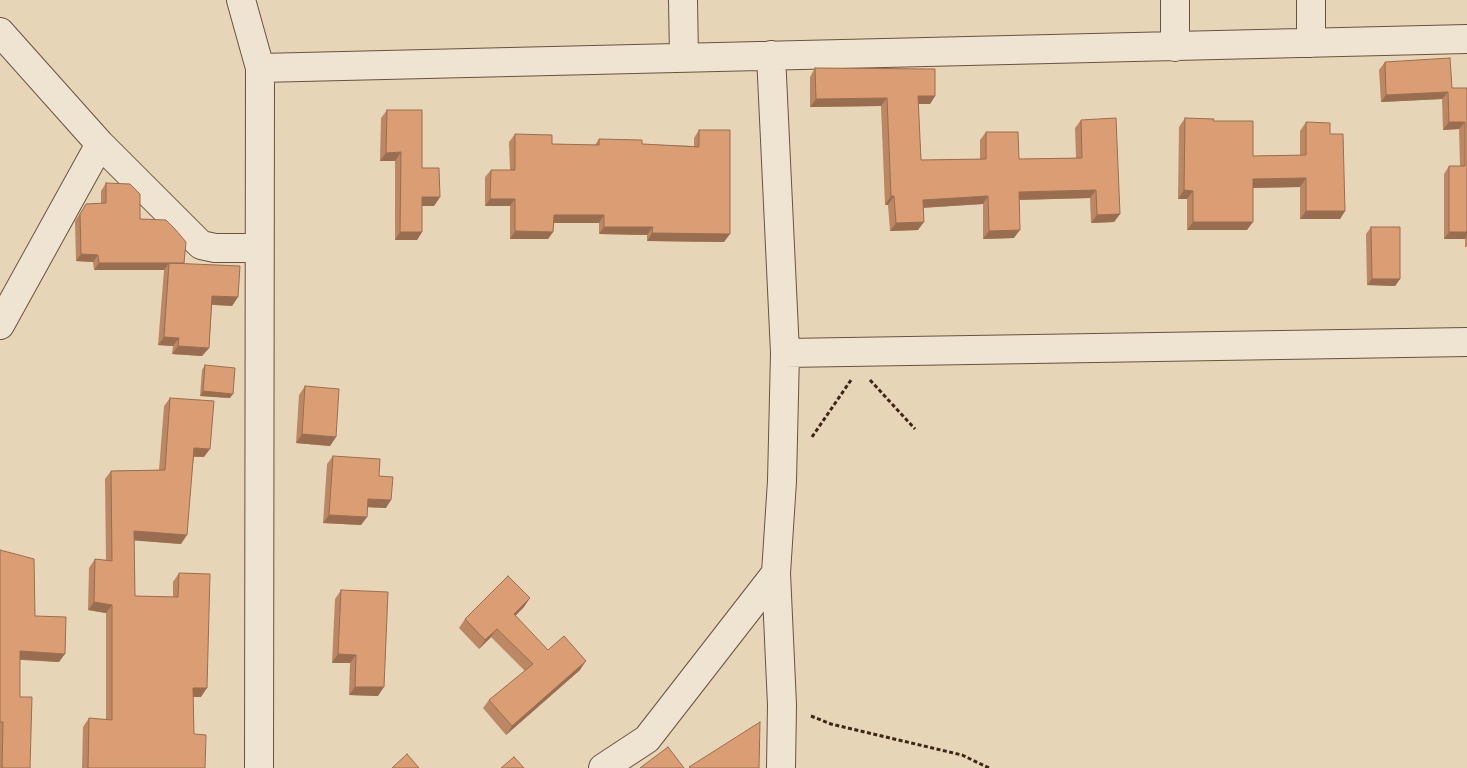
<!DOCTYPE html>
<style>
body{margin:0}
canvas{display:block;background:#e7d5b8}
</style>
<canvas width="1467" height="768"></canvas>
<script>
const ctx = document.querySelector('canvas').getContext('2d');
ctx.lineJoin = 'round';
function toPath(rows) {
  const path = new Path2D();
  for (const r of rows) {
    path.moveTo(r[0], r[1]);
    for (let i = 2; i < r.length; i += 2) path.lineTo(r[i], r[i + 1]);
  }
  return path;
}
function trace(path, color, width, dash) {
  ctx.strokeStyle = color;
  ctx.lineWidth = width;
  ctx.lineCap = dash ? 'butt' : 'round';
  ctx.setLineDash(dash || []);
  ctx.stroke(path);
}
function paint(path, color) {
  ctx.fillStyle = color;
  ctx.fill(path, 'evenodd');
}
const path = toPath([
 [870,380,915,429],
 [812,437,851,380],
 [811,716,831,724,962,755,989,768]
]);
const minor = toPath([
 [241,0,260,68,259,768],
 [683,0,684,57],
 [1175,0,1175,47],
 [1311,0,1311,43],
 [0,32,100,144,201,245,215,248,259,248],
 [771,55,785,353,782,481,776,573,782,705,781,768],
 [260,68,1467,39],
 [0,325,100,144],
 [785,353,1467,342],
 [603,768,647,739,776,573]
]);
const wall = toPath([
 [1385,62,1452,88,1467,88,1467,247,1465,247,1465,239,1444,239,1444,174,1449,166,1460,166,1459,129,1443,130,1442,99,1381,102,1379,70],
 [815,68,935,96,930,104,918,104,921,160,980,159,980,140,986,132,1019,159,1076,158,1075,128,1081,120,1120,214,1114,222,1091,223,1090,198,1019,200,1014,238,983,239,983,204,923,208,918,230,890,231,888,205,885,205,881,106,810,107,810,77],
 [387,110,422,168,440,197,434,206,422,206,422,232,417,240,395,240,395,161,380,161,381,118],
 [1185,118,1213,121,1253,156,1300,155,1300,131,1306,122,1330,134,1345,211,1340,219,1300,219,1300,187,1253,188,1247,230,1187,230,1187,199,1178,199,1179,127],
 [699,130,724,242,647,241,647,235,599,234,599,223,554,223,553,232,548,239,510,239,510,206,485,206,485,177,491,170,510,170,509,142,515,134,552,144,595,145,599,139,642,144,694,146,694,138],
 [106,183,184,263,238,297,232,306,212,305,209,348,202,356,172,354,173,346,158,345,164,270,94,270,93,262,76,261,75,221,86,204,101,203,101,191],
 [1371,227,1400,279,1395,286,1367,285,1366,234],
 [205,365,230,398,200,396,202,370],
 [305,386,336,437,330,446,296,443,299,395],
 [170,398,204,457,194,457,181,544,134,540,135,596,173,597,173,582,179,573,201,697,193,697,194,734,205,768,82,768,83,727,89,718,106,720,106,613,88,610,89,568,95,559,106,560,105,479,111,471,159,470,164,406],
 [333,456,379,476,386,508,367,507,367,517,361,525,323,523,327,464],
 [0,550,59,662,20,660,20,697,30,768,0,768],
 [341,590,378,696,349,695,350,663,332,663,335,599],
 [524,607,515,616,548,650,580,670,506,735,483,708,489,700,525,671,491,637,479,649,459,628,465,619]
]);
const shadedWall = toPath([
 [1448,92,1442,99,1381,102,1386,95],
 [918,96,935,96,930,104,912,104],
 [887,98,881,106,810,107,816,99],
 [1449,122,1465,122,1459,129,1443,130],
 [401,152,395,161,380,161,386,153],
 [1306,178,1300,187,1247,188,1253,179],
 [1096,190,1090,198,1014,200,1019,192],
 [1184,190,1193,191,1187,199,1178,199],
 [891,196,894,196,888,205,885,205],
 [988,196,983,204,917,208,923,200],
 [422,197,440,197,434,206,417,206],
 [490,199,515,199,510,206,485,206],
 [1306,211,1345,211,1340,219,1300,219],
 [1120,214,1114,222,1091,223,1097,215],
 [554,215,604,215,599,223,548,223],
 [924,222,918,230,890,231,896,223],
 [1193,222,1253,222,1247,230,1187,230],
 [604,227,653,227,647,235,599,234],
 [1020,230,1014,238,983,239,989,231],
 [515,231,553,232,548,239,510,239],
 [400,232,422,232,417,240,395,240],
 [1449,232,1467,232,1467,237,1465,239,1444,239],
 [652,233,730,234,724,242,647,241],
 [81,254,98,255,93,262,76,261],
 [99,263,169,263,164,270,94,270],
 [1372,279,1400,279,1395,286,1367,285],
 [212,296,238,297,232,306,206,304],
 [164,337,179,338,173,346,158,345],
 [178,346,209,348,202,356,172,354],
 [203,391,233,394,230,398,200,396],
 [302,434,336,437,330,446,296,443],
 [194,448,210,449,204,457,188,456],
 [368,499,391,500,386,508,363,507],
 [329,515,367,517,361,525,323,523],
 [134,531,187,535,181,544,128,540],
 [530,598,524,607,508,623,514,614],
 [94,602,112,605,106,613,88,610],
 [497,629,491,637,479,649,485,640],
 [20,651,65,654,59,662,15,659],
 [338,654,356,655,350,663,332,663],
 [586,661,580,670,506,735,512,726],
 [355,687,384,687,378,696,349,695],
 [193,688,207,688,201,697,187,697]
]);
const building = toPath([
 [1450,58,1452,88,1467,88,1467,232,1449,232,1449,166,1465,166,1465,122,1449,122,1448,92,1386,95,1385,62,1450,58],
 [815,68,935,69,935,96,918,96,921,160,986,159,986,132,1018,132,1019,159,1082,158,1081,120,1116,118,1120,214,1097,215,1096,190,1019,192,1020,230,989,231,988,196,923,200,924,222,896,223,894,196,891,196,887,98,816,99,815,68],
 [387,110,422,110,422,168,439,168,440,197,422,197,422,232,400,232,401,152,386,153,387,110],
 [1185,118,1214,119,1213,121,1253,121,1253,156,1306,155,1306,122,1330,123,1330,134,1343,134,1345,211,1306,211,1306,178,1253,179,1253,222,1193,222,1193,191,1184,190,1185,118],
 [699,130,730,130,730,234,652,233,653,227,604,227,604,215,554,215,553,232,515,231,515,199,490,199,491,170,515,170,515,134,552,135,552,144,599,145,599,139,642,140,642,144,699,147,699,130],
 [106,183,130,184,140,194,140,219,166,220,175,229,186,242,184,263,99,263,98,255,81,254,80,214,86,204,106,203,106,183],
 [1371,227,1400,227,1400,279,1372,279,1371,227],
 [169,263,240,266,238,297,212,296,209,348,178,346,179,338,164,337,169,263],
 [205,365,235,368,233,394,203,391,205,365],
 [305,386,339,389,336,437,302,434,305,386],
 [170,398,214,401,210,449,194,448,187,535,134,531,135,596,178,597,179,573,210,574,207,688,193,688,194,734,206,735,205,768,88,768,89,718,112,720,112,605,94,602,95,559,112,561,111,471,165,470,170,398],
 [333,456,380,459,379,476,393,477,391,500,368,499,367,517,329,515,333,456],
 [0,550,34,559,35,616,66,617,65,654,20,651,20,697,32,697,30,768,2,768,3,722,0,722,0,550],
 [508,576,530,598,514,614,548,650,564,636,586,661,512,726,489,700,533,664,497,629,485,640,465,619,508,576],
 [341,590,388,592,384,687,355,687,356,655,338,654,341,590],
 [760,722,759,768,690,768,689,767,760,722],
 [668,747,684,768,640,768,668,747],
 [407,754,419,768,392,768,407,754],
 [514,757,524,768,501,768,514,757]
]);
trace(minor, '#6a5240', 30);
trace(path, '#412618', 3, [4, 2.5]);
trace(minor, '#efe4d1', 28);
paint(wall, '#bc8763');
paint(shadedWall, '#996e50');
paint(building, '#db9d73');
trace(building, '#996e50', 1);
</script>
